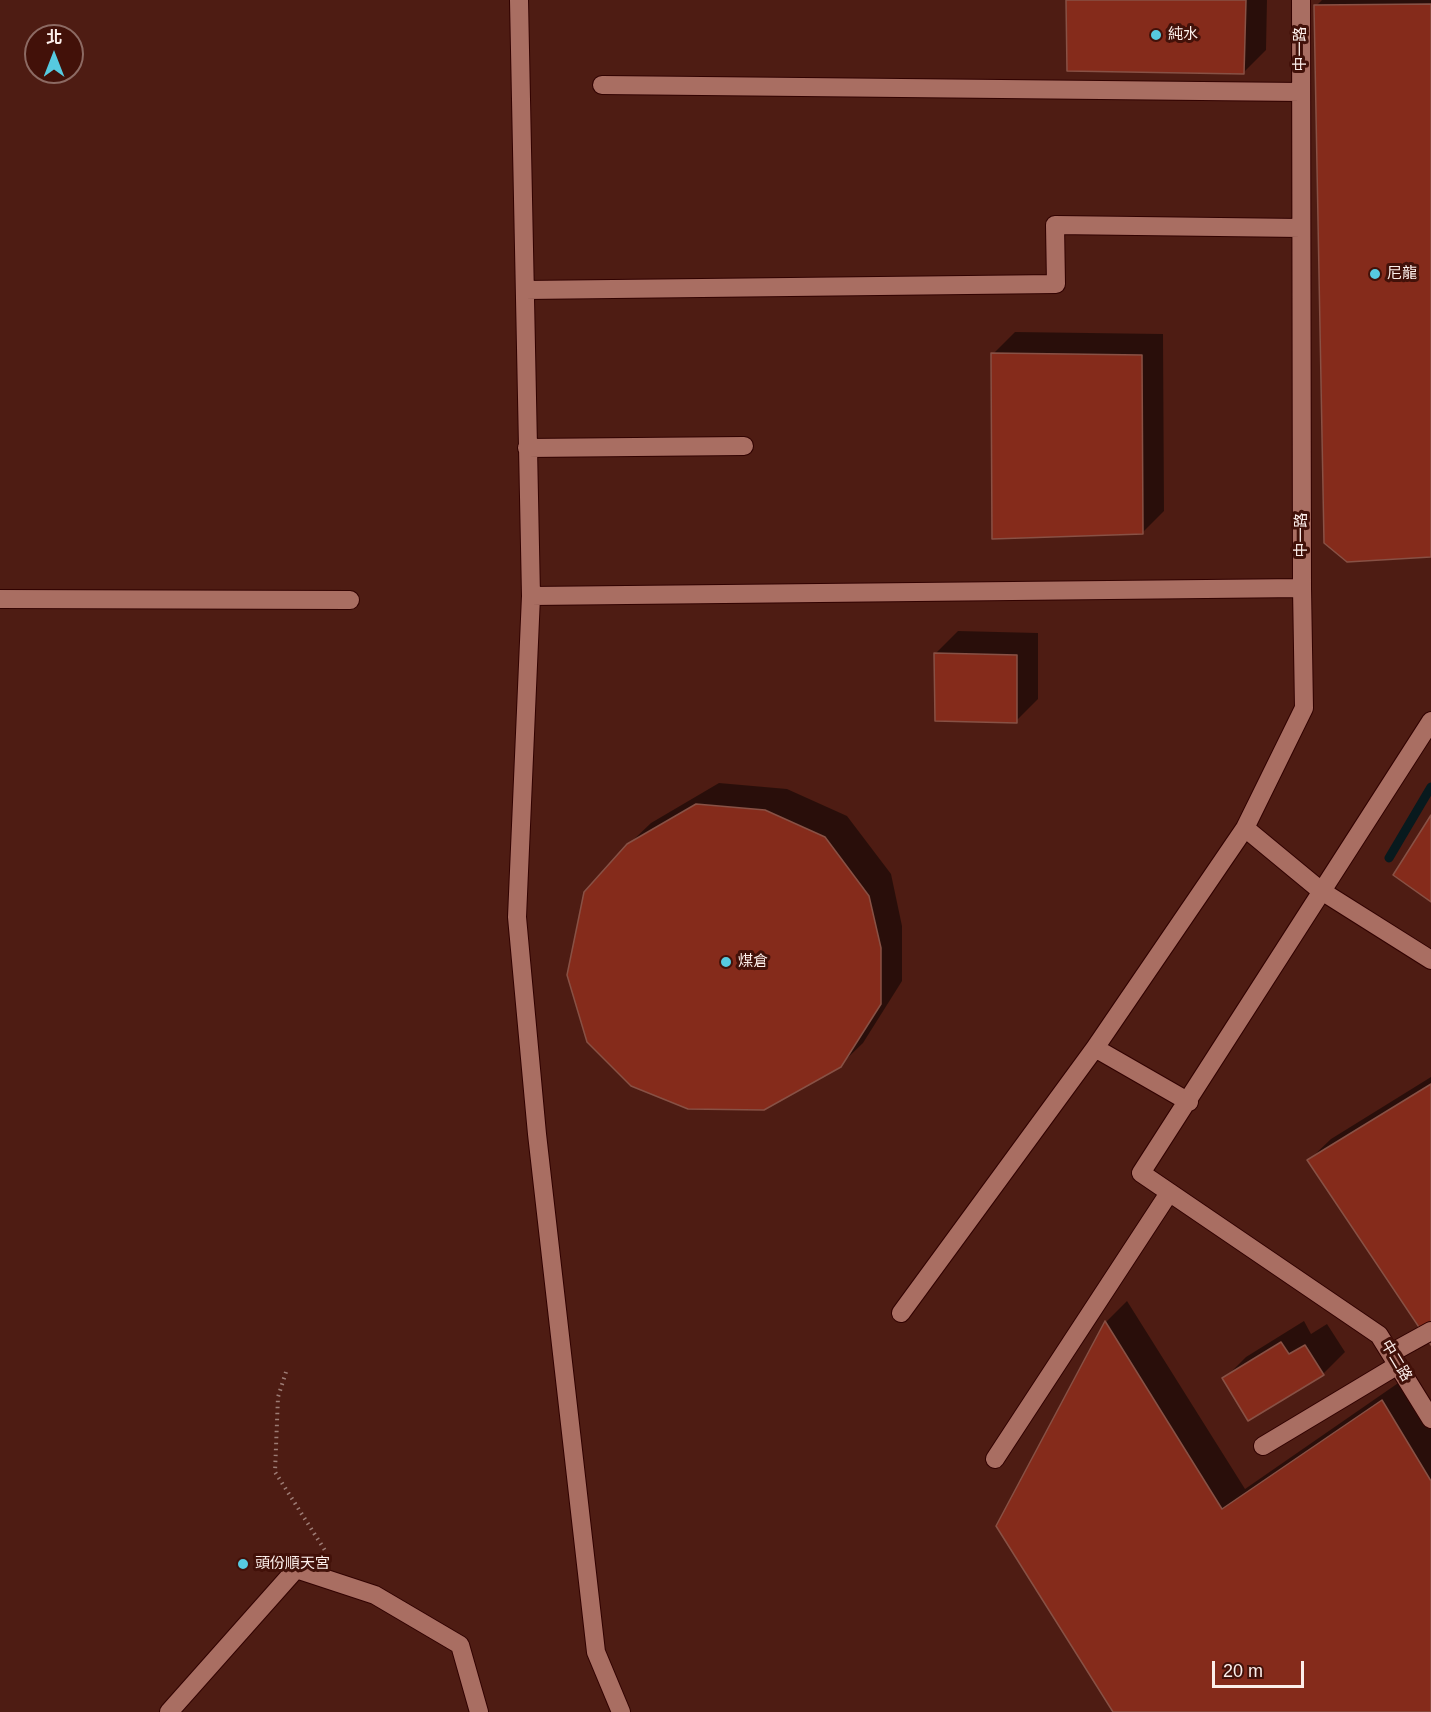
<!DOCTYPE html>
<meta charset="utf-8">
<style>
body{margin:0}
#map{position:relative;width:1431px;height:1712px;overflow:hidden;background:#4e1c13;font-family:Arial,"Noto Sans TC",sans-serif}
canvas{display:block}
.north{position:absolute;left:24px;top:24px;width:60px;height:60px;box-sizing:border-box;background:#421109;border:2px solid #8c6a63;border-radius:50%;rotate:0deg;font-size:16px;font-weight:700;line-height:24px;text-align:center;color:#fcefeb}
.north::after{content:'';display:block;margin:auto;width:21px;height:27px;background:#56cae0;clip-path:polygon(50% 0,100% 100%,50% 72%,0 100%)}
.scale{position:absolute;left:1212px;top:1661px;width:92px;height:27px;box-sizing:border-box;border:3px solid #fcefeb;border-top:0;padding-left:8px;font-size:18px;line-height:21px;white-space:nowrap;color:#fcefeb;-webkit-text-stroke:4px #421109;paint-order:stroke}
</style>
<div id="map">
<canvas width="1431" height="1712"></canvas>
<div class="north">北</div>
<div class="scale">20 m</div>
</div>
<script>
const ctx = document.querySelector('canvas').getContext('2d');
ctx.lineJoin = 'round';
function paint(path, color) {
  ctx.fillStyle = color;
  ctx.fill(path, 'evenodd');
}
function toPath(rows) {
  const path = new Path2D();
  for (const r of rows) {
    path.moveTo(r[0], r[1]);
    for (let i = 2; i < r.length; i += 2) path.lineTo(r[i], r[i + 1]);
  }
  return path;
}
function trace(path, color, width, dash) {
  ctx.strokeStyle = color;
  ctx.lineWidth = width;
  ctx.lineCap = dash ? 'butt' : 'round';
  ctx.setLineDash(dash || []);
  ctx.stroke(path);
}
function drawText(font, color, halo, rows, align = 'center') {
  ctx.font = font + ' Arial,"Noto Sans TC",sans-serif';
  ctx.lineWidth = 6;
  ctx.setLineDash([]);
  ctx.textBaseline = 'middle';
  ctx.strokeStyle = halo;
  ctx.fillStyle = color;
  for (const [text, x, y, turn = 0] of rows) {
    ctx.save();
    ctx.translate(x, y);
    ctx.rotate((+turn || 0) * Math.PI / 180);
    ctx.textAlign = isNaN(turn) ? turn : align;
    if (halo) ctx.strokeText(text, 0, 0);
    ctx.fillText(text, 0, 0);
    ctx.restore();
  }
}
const shadow = toPath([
 [1068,0,1267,0,1266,50,1244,72],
 [1322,0,1431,0,1431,555,1316,6],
 [1015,332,1163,334,1164,511,1142,533,993,354],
 [958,631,1038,633,1038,699,1016,721,936,653],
 [719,783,787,789,847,816,891,874,902,926,902,981,863,1043,840,1065,628,845,651,823],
 [1431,1077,1431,1342,1309,1160,1331,1139],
 [1127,1301,1245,1489,1404,1379,1431,1423,1431,1712,1114,1712,997,1526,1106,1322],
 [1304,1321,1311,1334,1327,1324,1345,1352,1323,1374,1224,1379,1246,1357]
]);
const stream = toPath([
 [1389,858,1431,787]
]);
const building = toPath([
 [1066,0,1246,0,1244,74,1067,71,1066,0],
 [1431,4,1431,557,1347,562,1324,543,1314,5,1431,4],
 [991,353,1142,355,1143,534,992,539,991,353],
 [934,653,1017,655,1017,723,935,721,934,653],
 [696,804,765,810,825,837,869,896,881,948,881,1004,841,1067,764,1110,688,1109,631,1086,587,1042,567,975,584,892,627,844,696,804],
 [1431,815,1431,902,1393,875,1431,815],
 [1431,1084,1431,1345,1307,1160,1431,1084],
 [1105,1321,1222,1509,1382,1400,1431,1481,1431,1712,1113,1712,996,1526,1105,1321],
 [1281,1342,1289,1354,1305,1345,1324,1375,1248,1421,1222,1378,1281,1342]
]);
const path = toPath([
 [286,1372,278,1397,275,1472,326,1552]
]);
const minor = toPath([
 [519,0,531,596,1302,588],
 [1301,0,1302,588,1304,708,1245,828,1320,890,1431,960],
 [602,85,1301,92],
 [525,290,1056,284,1055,225,1301,228],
 [527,448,744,446],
 [531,596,517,917,537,1134,596,1652,621,1712],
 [0,599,350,600],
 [1431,721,1141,1173,1379,1335,1431,1419],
 [1095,1048,1245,828],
 [901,1313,1095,1048,1189,1102],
 [1391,1353,1431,1331],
 [1263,1446,1398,1365],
 [995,1459,1169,1193],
 [169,1712,296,1569,375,1595,460,1645,479,1712]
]);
const markers = [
 [1156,35,6,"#56cae0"],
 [1375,274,6,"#56cae0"],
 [726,962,6,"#56cae0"],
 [243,1564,6,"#56cae0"]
];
const poiNames = [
 ["純水",1168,35],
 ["尼龍",1387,274],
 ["煤倉",738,962],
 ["頭份順天宮",255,1564]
];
const streetNames = [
 ["中一路",1301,49,-90],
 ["中一路",1302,535,-90],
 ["中二路",1396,1361,59]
];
paint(shadow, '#0007');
trace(stream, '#081a1e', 9);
paint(building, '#852b1b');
trace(building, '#885145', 1.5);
trace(minor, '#310200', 20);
trace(path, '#9d7c75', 4, [1.5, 4.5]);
trace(minor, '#a96e62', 18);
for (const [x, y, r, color] of markers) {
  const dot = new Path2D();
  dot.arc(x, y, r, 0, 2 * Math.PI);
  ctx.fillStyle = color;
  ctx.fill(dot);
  trace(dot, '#421109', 2);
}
drawText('15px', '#fcefeb', '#421109', poiNames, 'left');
drawText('15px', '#fcefeb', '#421109', streetNames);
</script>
